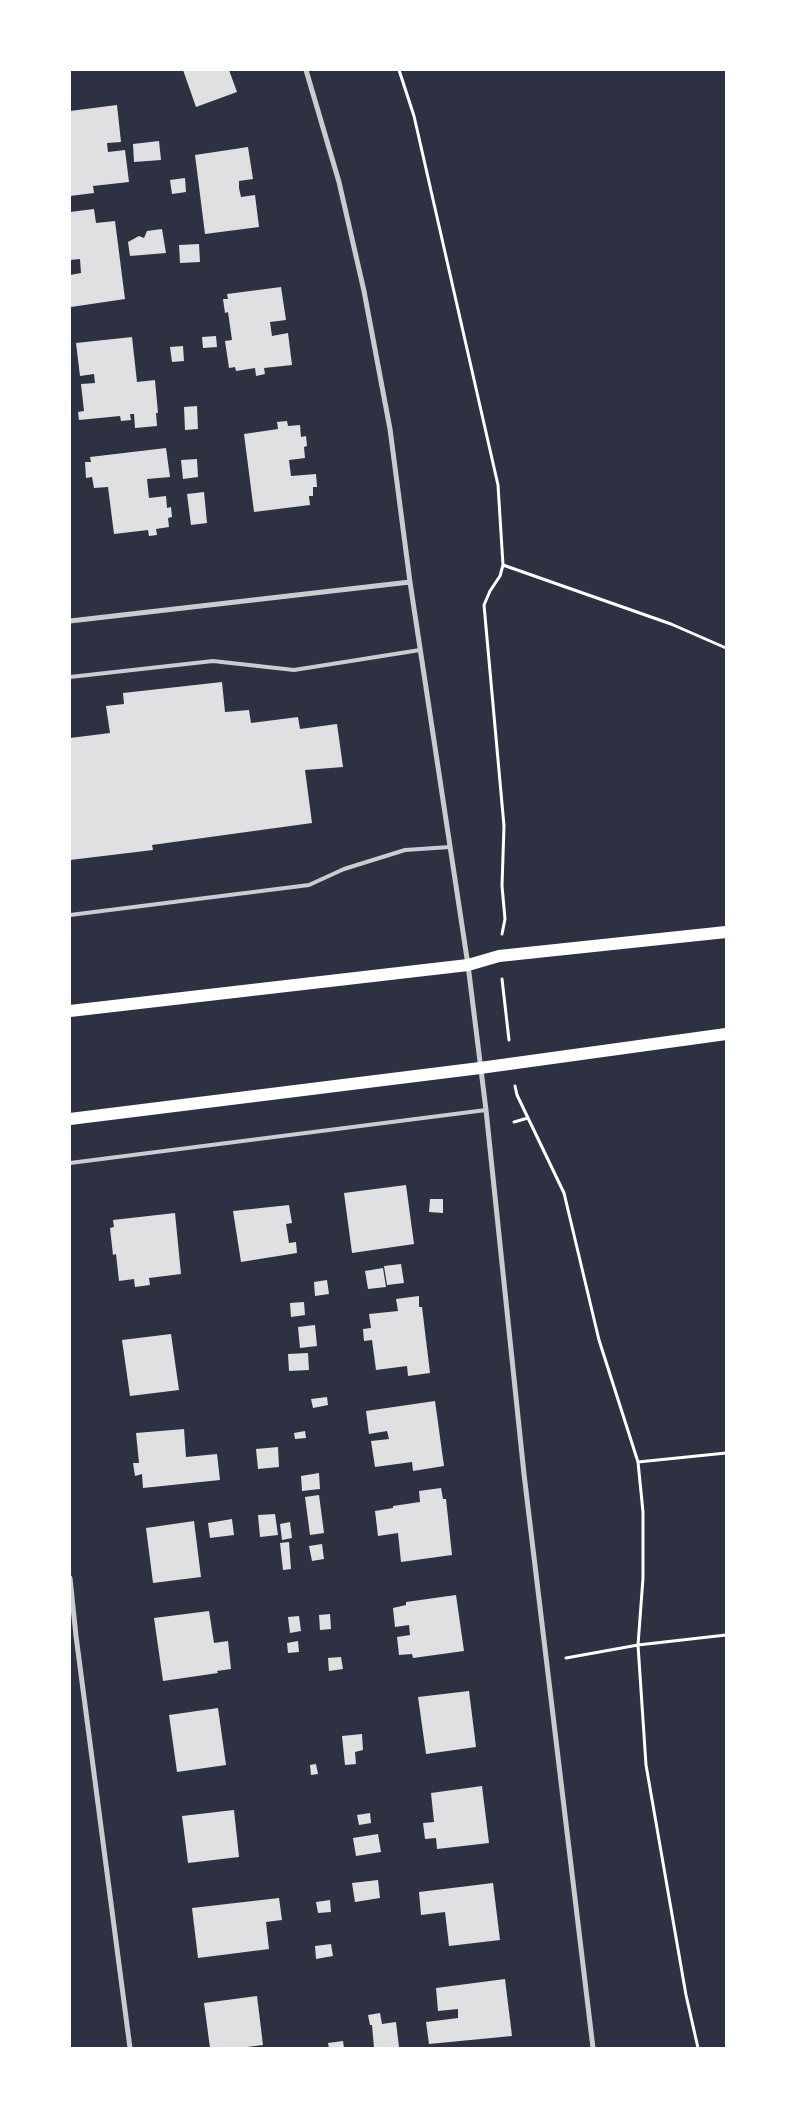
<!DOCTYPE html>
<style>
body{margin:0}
#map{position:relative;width:796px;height:2118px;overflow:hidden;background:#2d3142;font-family:Quicksand,sans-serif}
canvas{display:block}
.frame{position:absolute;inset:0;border:71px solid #fff;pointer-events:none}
</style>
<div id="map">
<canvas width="796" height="2118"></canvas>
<div class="frame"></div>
</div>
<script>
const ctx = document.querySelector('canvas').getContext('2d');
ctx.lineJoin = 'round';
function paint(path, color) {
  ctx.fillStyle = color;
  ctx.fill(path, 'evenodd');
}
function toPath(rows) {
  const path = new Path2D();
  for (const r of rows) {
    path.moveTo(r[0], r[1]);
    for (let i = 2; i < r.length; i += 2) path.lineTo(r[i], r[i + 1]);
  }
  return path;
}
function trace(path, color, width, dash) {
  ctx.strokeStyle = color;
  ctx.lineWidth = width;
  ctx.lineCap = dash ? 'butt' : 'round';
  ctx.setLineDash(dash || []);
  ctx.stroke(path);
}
const building = toPath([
 [183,70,229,70,237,92,196,107],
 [117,105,121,142,107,143,108,152,125,150,129,182,93,186,94,193,70,196,70,111],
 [159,141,161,160,134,162,133,144],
 [248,147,253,179,239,181,239,188,241,197,255,195,259,227,205,234,195,155],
 [185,178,186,192,172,194,170,180],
 [94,209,96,223,115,221,125,299,71,307,70,275,81,273,80,259,70,260,70,212],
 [162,229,166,253,130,256,128,242,139,236,144,238,147,231],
 [199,244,200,262,180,263,179,245],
 [281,287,286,320,270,322,272,336,288,333,292,365,264,368,265,374,256,376,255,368,236,371,235,367,229,368,225,341,232,340,228,312,225,313,223,299,228,299,227,294],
 [216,336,217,347,203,348,202,337],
 [132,337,137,382,155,380,158,413,156,413,157,426,135,428,134,414,130,414,131,420,121,421,120,416,79,420,78,412,84,411,81,384,95,383,94,374,80,376,76,343],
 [183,346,184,361,172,362,170,347],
 [197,406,198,429,185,430,184,407],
 [287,421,288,426,300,425,301,437,306,436,307,446,304,447,305,458,289,460,291,476,316,474,317,487,313,487,313,496,309,496,310,505,254,512,244,434,278,429,277,422],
 [166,448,170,477,147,479,149,498,166,496,167,508,171,507,172,517,168,518,169,527,156,529,157,535,149,536,148,530,114,534,108,487,94,488,92,477,86,478,85,462,91,462,90,457],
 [197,459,198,477,183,479,181,460],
 [204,492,207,523,191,525,187,494],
 [222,682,225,712,249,710,251,723,298,717,300,729,337,724,343,767,305,770,312,823,152,845,153,850,70,860,70,738,110,733,106,706,124,704,123,693],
 [406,1185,414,1244,352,1253,344,1193],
 [430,1199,443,1199,443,1213,429,1212],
 [289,1205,292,1223,286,1224,289,1243,296,1242,297,1253,241,1262,233,1211],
 [175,1213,181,1274,149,1278,150,1285,135,1287,134,1279,119,1281,116,1254,113,1255,110,1228,114,1227,113,1220],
 [401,1264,404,1283,387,1285,384,1266],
 [383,1268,386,1287,368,1289,365,1271],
 [327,1280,329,1294,315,1296,314,1282],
 [419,1296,419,1307,422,1307,430,1373,408,1376,407,1366,376,1370,372,1340,364,1341,363,1329,371,1328,369,1314,398,1311,396,1299],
 [304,1302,305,1315,291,1317,290,1303],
 [315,1325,317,1346,300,1348,298,1327],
 [171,1334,179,1390,130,1396,122,1340],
 [308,1353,309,1370,289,1371,288,1354],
 [327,1397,328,1405,313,1408,311,1399],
 [435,1401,444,1466,413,1471,412,1462,375,1467,371,1441,389,1439,387,1431,369,1434,366,1411],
 [184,1429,186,1457,217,1454,220,1480,143,1488,142,1474,135,1476,133,1463,139,1463,136,1433],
 [305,1431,306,1438,295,1439,294,1433],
 [278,1447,279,1467,258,1469,256,1449],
 [319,1473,320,1489,302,1491,301,1476],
 [441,1488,443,1499,446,1499,452,1555,401,1562,398,1533,378,1536,375,1511,393,1508,393,1506,420,1502,419,1491],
 [319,1495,324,1533,310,1535,305,1497],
 [275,1514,278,1535,260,1537,258,1515],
 [232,1519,234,1535,210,1538,208,1523],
 [194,1521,201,1577,153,1583,146,1528],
 [290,1522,292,1538,282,1540,280,1524],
 [289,1542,291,1569,283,1570,280,1543],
 [322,1544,324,1559,312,1561,309,1546],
 [456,1595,464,1651,413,1658,412,1654,399,1655,397,1637,410,1635,409,1625,395,1627,393,1608,406,1605,406,1602],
 [209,1611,214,1643,228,1641,231,1669,217,1671,218,1673,163,1681,154,1618],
 [330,1614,331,1629,320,1630,319,1615],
 [299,1616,301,1631,290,1633,288,1617],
 [298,1641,299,1652,288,1653,287,1643],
 [341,1657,343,1669,329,1671,328,1658],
 [469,1691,476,1747,426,1754,418,1697],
 [218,1708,226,1765,177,1772,169,1715],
 [362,1734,363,1750,355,1752,356,1764,345,1765,342,1736],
 [316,1764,318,1774,311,1775,310,1765],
 [482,1786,489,1843,437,1849,436,1838,425,1839,423,1823,434,1822,431,1793],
 [234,1810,239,1857,188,1863,182,1816],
 [370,1813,371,1823,359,1825,357,1815],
 [378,1834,381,1852,356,1856,353,1838],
 [378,1880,380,1898,355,1902,352,1883],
 [493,1883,500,1940,449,1946,445,1912,421,1915,419,1892],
 [279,1898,282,1920,266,1922,269,1949,198,1958,192,1908],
 [330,1900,331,1912,318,1913,316,1902],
 [331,1944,333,1956,316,1959,315,1946],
 [505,1979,512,2036,429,2044,426,2022,458,2018,458,2009,438,2011,436,1988],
 [257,1996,263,2045,238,2048,210,2048,204,2003],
 [380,2013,382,2024,396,2022,399,2047,374,2048,372,2025,370,2025,368,2015],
 [343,2041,344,2048,329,2048,328,2043]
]);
const path = toPath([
 [399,70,414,116,498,485,503,565,500,576,490,591,484,605,504,826,502,886,505,919,502,934],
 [503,565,671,624,726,648],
 [502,979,509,1040],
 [515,1086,517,1095,564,1193,599,1340,638,1462,643,1512,643,1578,638,1645,646,1765,686,1995,698,2048],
 [514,1122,528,1118],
 [638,1462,726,1453],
 [566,1658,638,1645,726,1635]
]);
const service = toPath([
 [70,677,213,661,294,670,420,650],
 [70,915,309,885,344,869,405,850,450,847],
 [70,1163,486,1110]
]);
const minor = toPath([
 [306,70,339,182,364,291,390,429,410,582,468,965,486,1110,524,1474,593,2048],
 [70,621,410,582],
 [70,1578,76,1636,130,2048]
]);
const primary = toPath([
 [70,1011,468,965,499,956,726,932],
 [70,1119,480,1068,726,1034]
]);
paint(building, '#e0e0e3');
trace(path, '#fff', 3);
trace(service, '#caccd0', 4);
trace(minor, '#caccd0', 5);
trace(primary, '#fff', 12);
</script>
